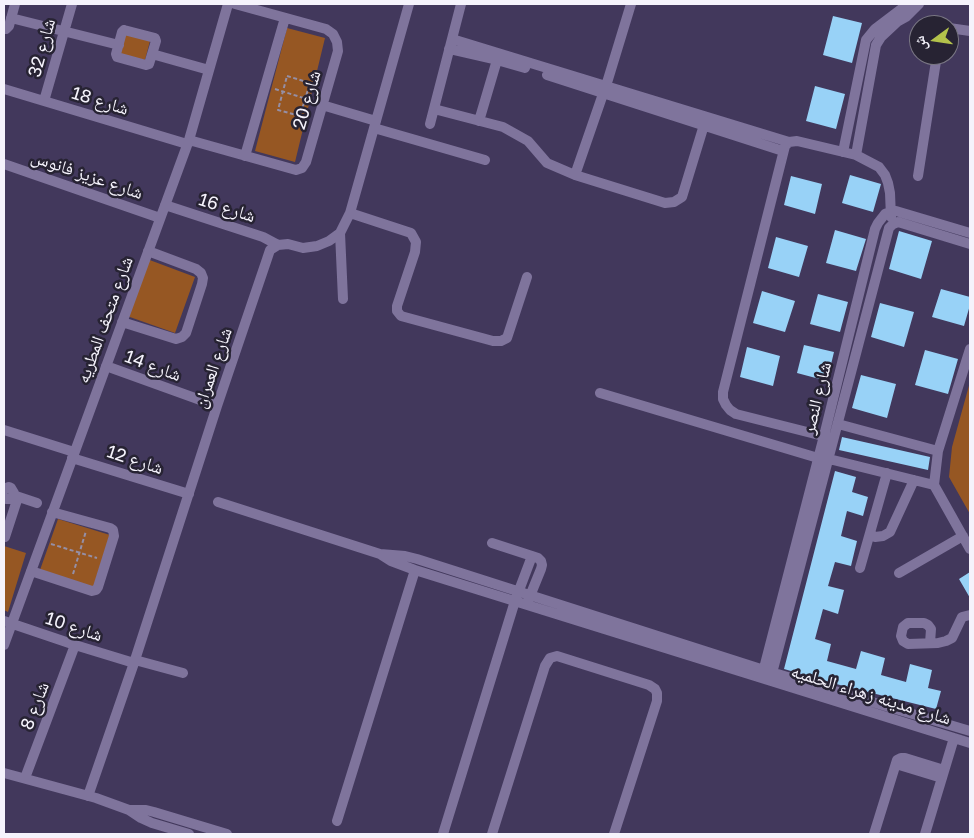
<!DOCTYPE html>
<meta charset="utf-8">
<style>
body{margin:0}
#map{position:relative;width:974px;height:838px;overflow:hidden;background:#42385c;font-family:"Golos Text","Noto Naskh Arabic",sans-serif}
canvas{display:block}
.frame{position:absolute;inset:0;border:5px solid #f5f3fc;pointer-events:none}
.north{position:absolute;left:909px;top:15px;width:50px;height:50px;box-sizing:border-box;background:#272333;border:1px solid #797683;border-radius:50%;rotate:256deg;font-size:14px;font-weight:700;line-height:20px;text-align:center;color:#f5f3fc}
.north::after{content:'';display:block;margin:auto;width:18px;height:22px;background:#b3c24b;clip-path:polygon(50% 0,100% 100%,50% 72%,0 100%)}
</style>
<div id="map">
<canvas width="974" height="838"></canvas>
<div class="frame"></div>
<div class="north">ش</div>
</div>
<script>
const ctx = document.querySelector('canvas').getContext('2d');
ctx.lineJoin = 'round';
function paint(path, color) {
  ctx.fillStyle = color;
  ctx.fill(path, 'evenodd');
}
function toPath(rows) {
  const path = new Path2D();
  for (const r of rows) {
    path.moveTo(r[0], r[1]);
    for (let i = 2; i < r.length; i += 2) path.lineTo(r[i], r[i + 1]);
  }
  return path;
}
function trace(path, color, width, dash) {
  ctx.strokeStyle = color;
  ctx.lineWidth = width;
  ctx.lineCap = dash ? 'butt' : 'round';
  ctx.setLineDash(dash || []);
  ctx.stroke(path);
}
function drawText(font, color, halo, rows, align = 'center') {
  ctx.font = font + ' "Golos Text","Noto Naskh Arabic",sans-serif';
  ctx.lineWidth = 5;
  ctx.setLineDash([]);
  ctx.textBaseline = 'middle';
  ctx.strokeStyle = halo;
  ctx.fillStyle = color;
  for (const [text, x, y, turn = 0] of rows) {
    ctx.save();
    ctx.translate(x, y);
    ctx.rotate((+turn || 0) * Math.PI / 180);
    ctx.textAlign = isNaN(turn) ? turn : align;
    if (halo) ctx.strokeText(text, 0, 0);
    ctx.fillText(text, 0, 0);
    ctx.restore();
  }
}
const green = toPath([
 [287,28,325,38,295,162,255,151],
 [124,33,150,41,145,60,119,54],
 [147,259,195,277,175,333,127,316],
 [970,382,970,514,949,477,952,447],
 [58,519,110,535,93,588,40,570],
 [4,546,26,553,8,612,4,610]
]);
const building = toPath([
 [833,16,862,23,852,63,823,55],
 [815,86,845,94,836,129,806,121],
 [850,175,881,184,873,212,842,203],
 [791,176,822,184,815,214,784,205],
 [835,230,866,239,856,271,826,263],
 [899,231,932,241,921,279,889,269],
 [776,237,808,246,799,277,768,268],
 [941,289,970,297,970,305,964,326,932,317],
 [762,291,795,301,785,332,753,323],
 [818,294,848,302,840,332,810,324],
 [880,303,914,312,904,347,871,337],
 [804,345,834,352,827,381,797,373],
 [747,347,780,356,773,386,740,377],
 [925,350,958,359,948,394,915,385],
 [861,375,896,384,887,418,852,408],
 [842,437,930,457,928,470,839,450],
 [835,471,856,477,852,492,868,497,863,516,847,511,841,536,857,541,851,566,835,562,828,586,844,590,838,614,823,609,815,639,831,644,827,661,856,669,861,651,885,658,881,675,906,682,910,664,932,670,928,688,941,691,936,709,840,685,784,669],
 [970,572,970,598,959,579]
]);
const path = toPath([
 [287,76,310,83,300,116,278,110,287,76],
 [275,89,313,101],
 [51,544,97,558],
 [73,574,86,531]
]);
const minor = toPath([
 [11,18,119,45],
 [4,28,6,29,9,26,15,4],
 [949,28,970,31],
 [124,30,155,38,156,41,149,64,146,65,117,57,116,54,122,32,124,30],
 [452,39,789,142],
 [449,49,497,60,525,68],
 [152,54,209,70],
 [547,75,783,151],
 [606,86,631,4],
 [4,89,187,144],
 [44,101,72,4],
 [322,105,376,121],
 [434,109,503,127,528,141,547,163,575,175,665,203,674,202,682,197,704,125],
 [479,121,497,60],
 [430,124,461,4],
 [374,128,485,160],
 [189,140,296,170,302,168,306,162,338,51,337,42,333,34,326,29,235,4],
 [843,152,866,40,875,29,900,10,907,4],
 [856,155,876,45,881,37,897,22,906,17,919,4],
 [245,156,285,18],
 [4,164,160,218],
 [575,175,603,94],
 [918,176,937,55],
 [165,205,263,237,278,245],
 [350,213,411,233,416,242,415,252,397,306,397,311,401,316,493,341,501,341,507,338,527,277],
 [340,233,343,299],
 [122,322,176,339,182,337,186,333,202,284,203,278,201,273,196,269,148,251],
 [970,349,938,451,934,485,970,549],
 [106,366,217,406],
 [600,393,818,458],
 [838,424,938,451],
 [4,430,74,452],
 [831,438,736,414,730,410,726,405,723,399,723,392,785,146,789,142,797,141,856,155,879,167,885,175,888,183,890,193,891,217],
 [72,458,189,494],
 [829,459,934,485],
 [4,489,9,487,11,488,14,493,12,497,10,499,7,499,4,497],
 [13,495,37,503],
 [218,502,380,554,391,561,415,570,970,743],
 [870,534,875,537,883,536,890,532,914,480],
 [5,537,18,497],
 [492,543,532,556,538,558,541,561,542,565,541,569,528,601],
 [380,554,405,556,417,559,764,670,970,731],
 [860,568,887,473],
 [31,571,92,591,96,590,98,587,114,536,113,530,110,528,52,512],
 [899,573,963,536],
 [4,621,75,645,134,663],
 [930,643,931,629,928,625,924,623,908,623,903,627,901,636,903,641,908,644,938,643,946,641,952,638,962,617,970,615],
 [4,645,189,140,228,4],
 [135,660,183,673],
 [762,676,824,436,875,229,878,223,885,214,890,212,896,211,970,233],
 [771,677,889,228,893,224,898,222,970,244],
 [896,764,942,778],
 [4,773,96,798,129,810,141,818,152,823,189,834],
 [25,778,75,645],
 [88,796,134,663,217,406,267,259,270,250,278,245,288,244,303,248,317,246,329,241,340,233,350,213,409,4],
 [129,810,146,810,154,812,227,834],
 [337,821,415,570],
 [443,834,515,601,532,556],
 [492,834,545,666,550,658,557,656,649,685,655,689,657,693,657,701,614,834],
 [874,834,897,760,901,758,905,758,944,770],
 [925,834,954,738]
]);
const streetNames = [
 ["شارع 32",42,48,-75],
 ["شارع 20",307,100,-74],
 ["شارع 18",100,101,17],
 ["شارع عزيز فانوس",87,175,19],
 ["شارع 16",227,208,18],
 ["شارع متحف المطريه",105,320,-70],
 ["شارع 14",153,366,20],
 ["شارع العمران",213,368,-71],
 ["شارع النصر",817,398,-76],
 ["شارع 12",135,460,18],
 ["شارع 10",74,627,18],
 ["شارع مدينه زهراء الحلميه",871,695,17],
 ["شارع 8",35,706,-69]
];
paint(green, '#965723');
paint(building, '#98d2f7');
trace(path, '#958fa6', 2, [4, 2.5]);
trace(minor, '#7f749c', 10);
drawText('18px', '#f5f3fc', '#272333', streetNames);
</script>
